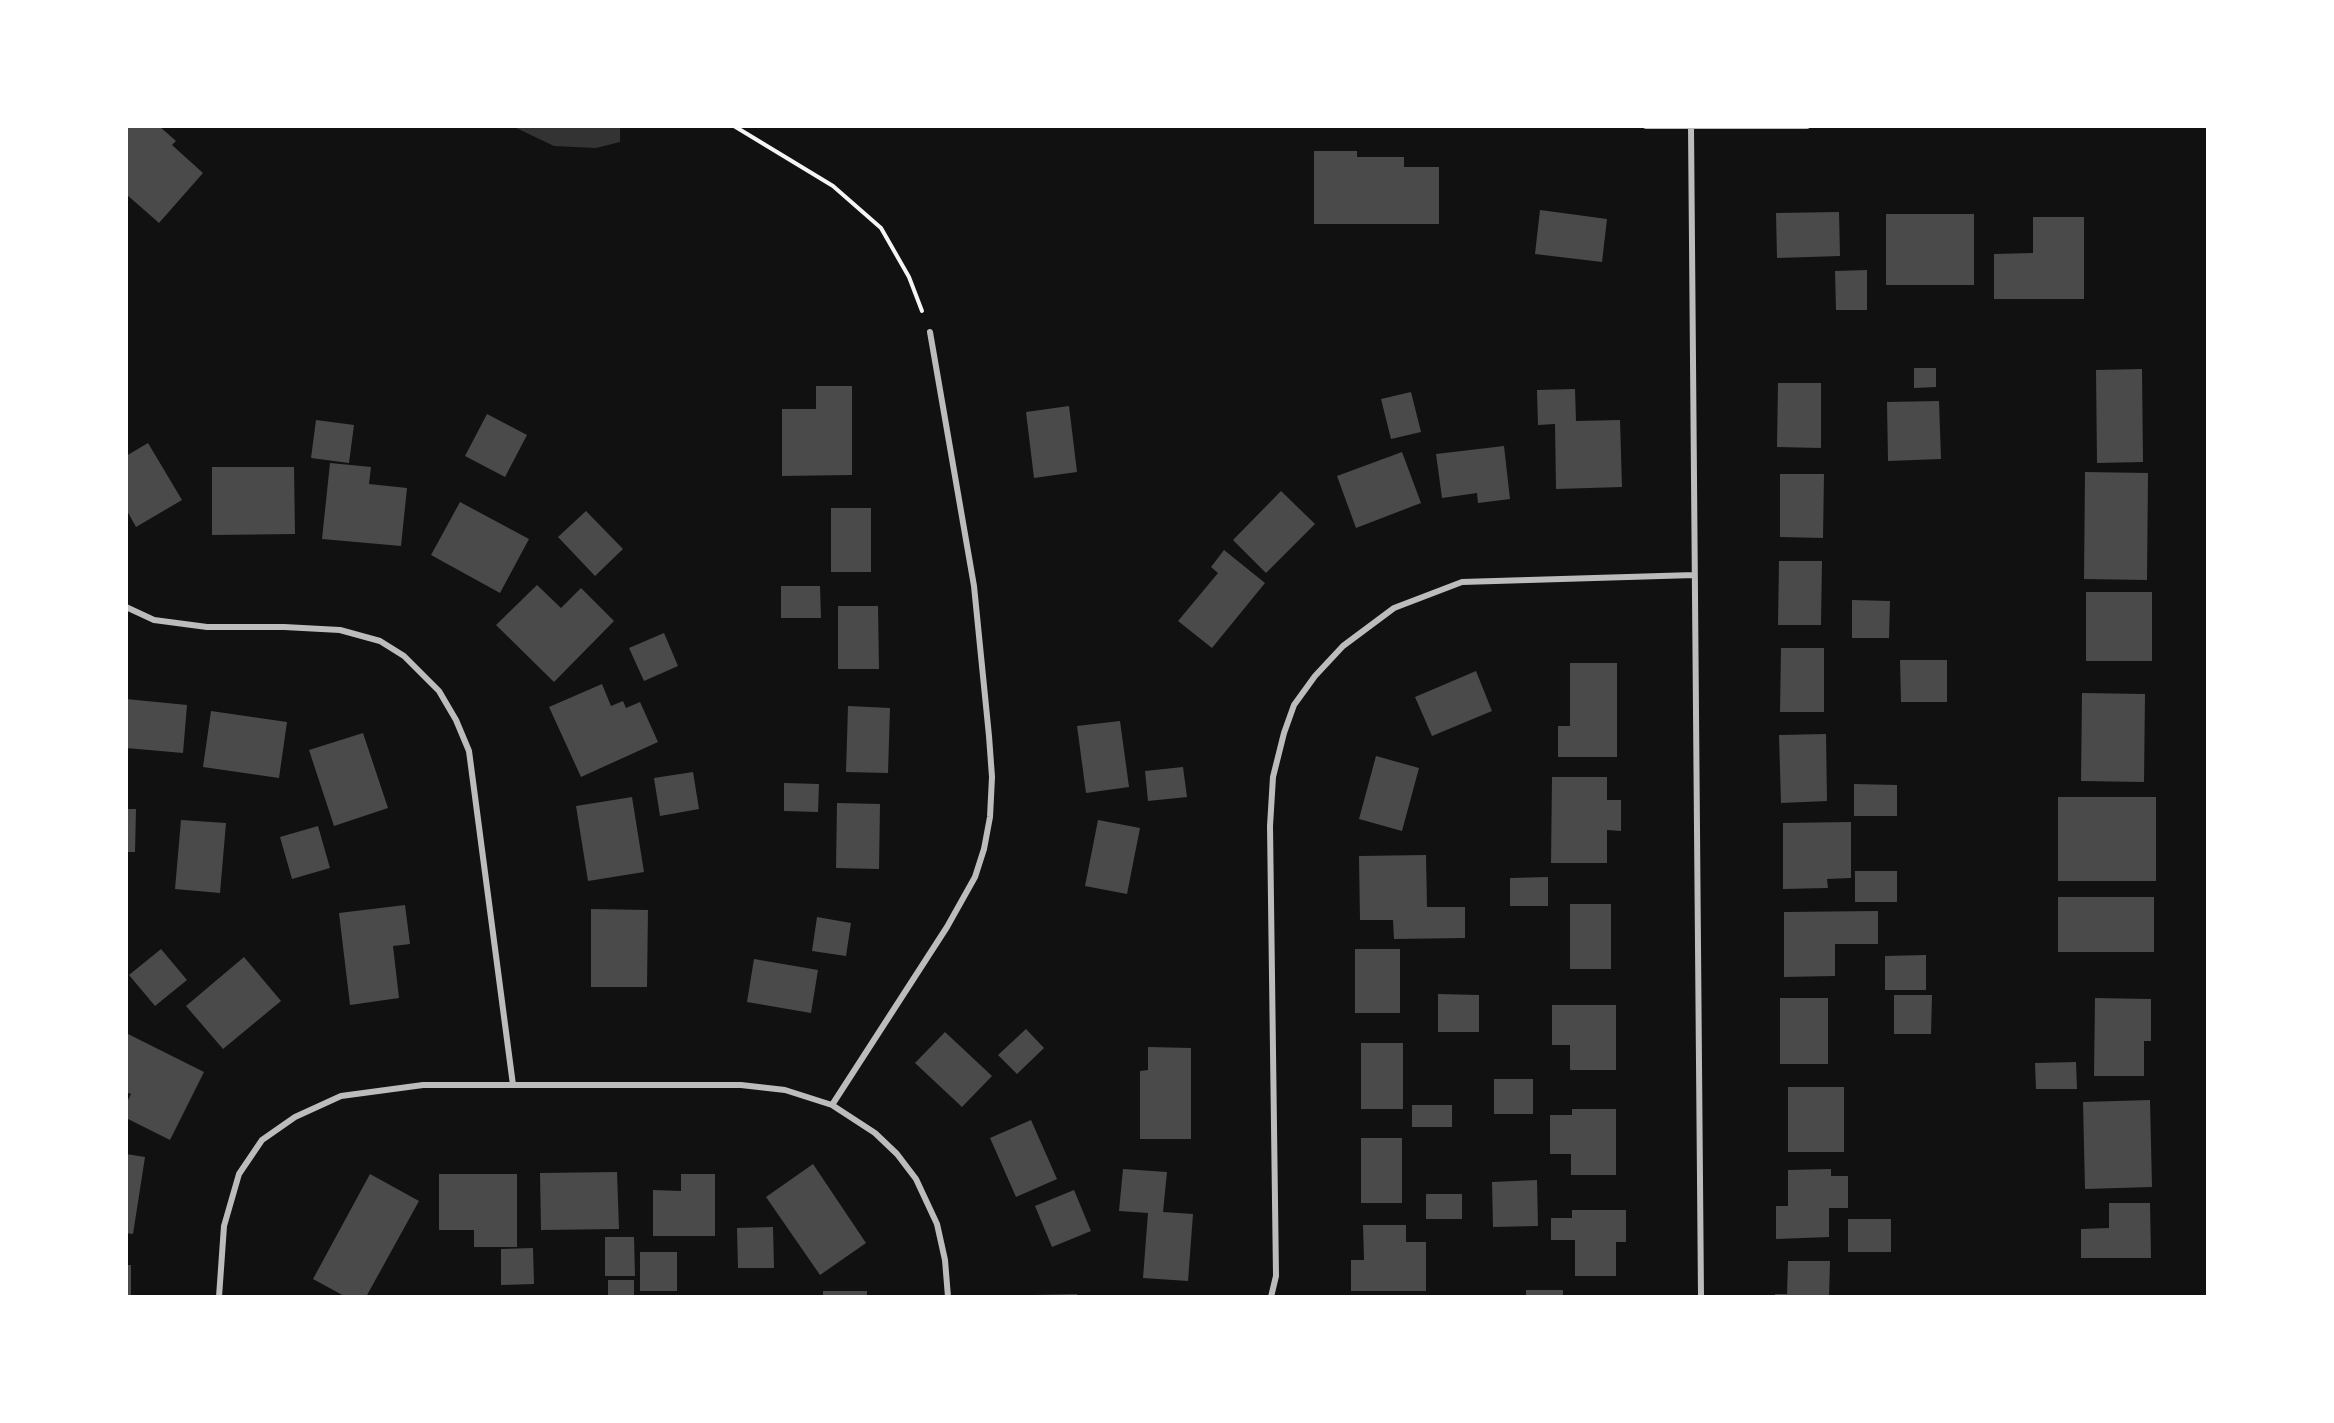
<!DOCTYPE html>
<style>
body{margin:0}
#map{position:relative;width:2334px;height:1423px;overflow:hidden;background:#111;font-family:Poppins,sans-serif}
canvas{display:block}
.frame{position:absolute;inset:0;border:128px solid #fff;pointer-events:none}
</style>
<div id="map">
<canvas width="2334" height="1423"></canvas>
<div class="frame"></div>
</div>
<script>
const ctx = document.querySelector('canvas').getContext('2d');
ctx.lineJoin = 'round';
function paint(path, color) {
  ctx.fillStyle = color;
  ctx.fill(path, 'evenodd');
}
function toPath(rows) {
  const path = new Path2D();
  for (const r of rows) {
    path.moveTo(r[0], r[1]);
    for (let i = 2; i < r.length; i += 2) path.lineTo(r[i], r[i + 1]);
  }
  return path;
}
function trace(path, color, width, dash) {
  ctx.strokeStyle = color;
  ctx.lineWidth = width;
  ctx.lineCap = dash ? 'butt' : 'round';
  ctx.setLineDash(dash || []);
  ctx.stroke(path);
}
const water = toPath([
 [512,126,620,126,620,142,596,148,554,146]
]);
const building = toPath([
 [126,126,159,126,176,141,172,145,203,173,159,223,126,194],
 [1314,151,1357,151,1357,157,1404,157,1404,167,1439,167,1439,224,1314,224],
 [1540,210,1607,219,1602,262,1535,254],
 [1839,212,1840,256,1777,258,1776,213],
 [1886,214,1974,214,1974,285,1886,285],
 [2033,217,2084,217,2084,299,1994,299,1994,254,2033,253],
 [1867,270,1867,310,1836,310,1835,271],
 [1914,368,1936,368,1936,387,1914,388],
 [2142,369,2143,462,2097,463,2096,370],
 [1778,383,1821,383,1821,448,1777,447],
 [816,386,852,386,852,475,782,476,782,409,816,409],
 [1575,389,1576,421,1620,420,1622,487,1556,489,1555,424,1538,425,1537,390],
 [1411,392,1421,432,1391,439,1381,399],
 [1939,401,1941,459,1888,461,1887,402],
 [1069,406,1077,472,1034,478,1026,412],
 [487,414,527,435,505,477,465,456],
 [316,420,354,425,349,463,311,458],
 [148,443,182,500,136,527,126,509,126,456],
 [1504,446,1510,499,1478,503,1477,493,1442,498,1436,454],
 [1402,452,1421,503,1356,528,1337,476],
 [330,463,371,467,369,484,407,488,401,546,322,539],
 [212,467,294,467,295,534,212,535],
 [2085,472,2148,473,2147,580,2084,579],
 [1780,474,1824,474,1823,538,1780,537],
 [1281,491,1315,524,1266,573,1233,540],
 [460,502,529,539,500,593,431,555],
 [831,508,871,508,871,572,831,572],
 [586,511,623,549,595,576,558,537],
 [1224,550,1265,583,1212,648,1178,621,1218,573,1211,567],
 [1779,561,1822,561,1821,625,1778,625],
 [537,585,561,608,581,588,614,621,554,682,496,625],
 [781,586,820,586,821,618,781,618],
 [2086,592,2152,592,2152,661,2086,661],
 [1852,600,1890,601,1889,638,1852,638],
 [838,606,878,606,879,669,838,669],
 [664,633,678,666,644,681,629,648],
 [1781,648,1824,648,1824,712,1780,712],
 [1900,660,1947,660,1947,702,1901,702],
 [1570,663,1617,663,1617,757,1558,757,1558,726,1570,726],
 [1476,671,1492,711,1432,736,1415,697],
 [602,684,611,706,623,701,626,708,640,702,658,742,581,777,549,707],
 [2082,693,2145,694,2144,782,2081,781],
 [126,699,187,705,183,753,126,748],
 [848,706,890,708,888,773,846,772],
 [211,711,287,722,279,778,203,767],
 [1120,721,1129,787,1086,793,1077,726],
 [363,733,388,808,334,826,309,750],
 [1826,734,1827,801,1781,803,1779,735],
 [1376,756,1419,768,1402,831,1359,819],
 [1183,767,1187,797,1148,801,1145,771],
 [693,772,699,809,660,816,654,778],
 [1552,777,1607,777,1607,800,1621,800,1621,831,1607,830,1607,863,1551,863],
 [784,783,819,784,818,812,784,811],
 [1854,784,1897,785,1897,816,1854,816],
 [632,797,644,872,588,881,576,806],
 [2058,797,2156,797,2156,881,2058,881],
 [837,803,880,804,879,869,836,868],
 [126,809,136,809,135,852,126,852],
 [181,820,226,823,220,893,175,889],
 [1098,820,1140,828,1127,894,1085,886],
 [1851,822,1851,878,1827,879,1828,888,1783,889,1783,823],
 [318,826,330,868,292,879,280,837],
 [1426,855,1427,907,1465,907,1465,938,1394,939,1393,920,1360,920,1359,856],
 [1855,871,1897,871,1897,902,1855,902],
 [1548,877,1548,906,1510,906,1510,878],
 [2058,897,2154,897,2154,952,2058,952],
 [1570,904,1611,904,1611,969,1570,969],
 [405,905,410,944,393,946,399,998,350,1005,339,913],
 [591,909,648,910,647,987,591,987],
 [1878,911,1878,944,1835,944,1835,976,1784,977,1784,912],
 [817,917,851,923,846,956,812,951],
 [161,949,187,980,155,1006,129,975],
 [1355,949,1400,949,1400,1013,1355,1013],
 [1926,955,1926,990,1885,990,1885,956],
 [244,957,281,1001,223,1049,186,1006],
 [754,959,818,970,811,1013,747,1002],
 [1438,994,1479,995,1479,1032,1438,1032],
 [1894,995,1932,995,1931,1034,1894,1034],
 [1780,998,1828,998,1828,1064,1780,1064],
 [2095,998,2151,999,2151,1041,2144,1041,2144,1076,2094,1076],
 [1552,1005,1616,1005,1616,1070,1570,1070,1570,1045,1552,1045],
 [1026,1029,1044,1048,1017,1074,998,1055],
 [945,1032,992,1076,962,1107,915,1063],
 [126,1033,204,1072,170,1140,126,1118,126,1104,131,1094,126,1092],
 [1361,1043,1403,1043,1403,1109,1361,1109],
 [1148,1047,1191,1048,1191,1139,1140,1139,1140,1071,1148,1070],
 [2076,1062,2077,1089,2036,1089,2035,1063],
 [1494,1079,1533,1079,1533,1114,1494,1114],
 [1788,1087,1844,1087,1844,1152,1788,1152],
 [2150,1100,2152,1187,2085,1189,2083,1102],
 [1412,1105,1452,1105,1452,1127,1412,1127],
 [1572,1109,1616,1109,1616,1175,1571,1175,1571,1154,1550,1154,1550,1115,1572,1115],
 [1031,1120,1057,1179,1016,1197,990,1138],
 [1361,1138,1402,1138,1402,1203,1361,1203],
 [126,1154,145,1157,133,1234,126,1233],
 [813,1164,866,1243,820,1275,766,1197],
 [1123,1169,1167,1172,1163,1212,1193,1214,1188,1281,1143,1278,1148,1213,1119,1211],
 [1831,1169,1831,1176,1848,1176,1848,1208,1829,1208,1829,1237,1776,1239,1776,1206,1788,1206,1788,1170],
 [617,1172,619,1229,541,1230,540,1173],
 [370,1174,419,1201,366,1297,346,1297,313,1279],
 [439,1174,517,1174,517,1247,474,1247,474,1230,439,1230],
 [681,1174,715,1174,715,1236,653,1236,653,1190,681,1191],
 [1537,1180,1538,1226,1493,1227,1492,1182],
 [1074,1190,1091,1231,1052,1247,1035,1206],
 [1426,1194,1462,1194,1462,1219,1426,1219],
 [2109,1203,2150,1203,2151,1258,2081,1258,2081,1229,2109,1228],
 [1572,1210,1626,1210,1626,1242,1616,1242,1616,1276,1575,1276,1575,1240,1551,1240,1551,1218,1572,1218],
 [1848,1219,1891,1219,1891,1252,1848,1252],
 [1363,1225,1406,1225,1406,1242,1426,1242,1426,1291,1351,1291,1351,1260,1364,1260],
 [773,1227,774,1268,738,1268,737,1228],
 [605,1237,634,1237,635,1276,605,1276],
 [533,1248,534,1284,501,1285,501,1249],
 [640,1252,677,1252,677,1291,640,1291],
 [1788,1261,1830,1261,1829,1297,1775,1297,1775,1294,1787,1294],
 [126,1265,131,1265,131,1297,126,1297],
 [608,1280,634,1280,634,1295,608,1295],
 [1526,1290,1563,1290,1563,1297,1526,1297],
 [823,1291,867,1291,867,1297,823,1297],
 [1077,1294,1077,1297,1033,1297,1033,1295]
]);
const path = toPath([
 [734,126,833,186,881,228,909,277,922,311]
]);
const minor = toPath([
 [1646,126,1807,126],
 [1691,127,1701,1297],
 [126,607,154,620,207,627,284,627,340,630,380,641,404,656,439,691,456,720,469,751,513,1085],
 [832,1105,947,927,975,877,984,849,990,817,992,777,989,736,974,586,930,332],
 [219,1297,224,1226,239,1174,262,1140,295,1117,341,1096,423,1085,741,1085,785,1090,832,1105,875,1133,897,1154,916,1179,937,1224,945,1260,948,1297],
 [1271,1297,1276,1276,1270,826,1273,777,1284,733,1294,705,1315,676,1343,646,1394,608,1462,582,1694,575]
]);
paint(water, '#333');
paint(building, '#4a4a4a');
trace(path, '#f5f5f5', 4);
trace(minor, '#bcbcbc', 6);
</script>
